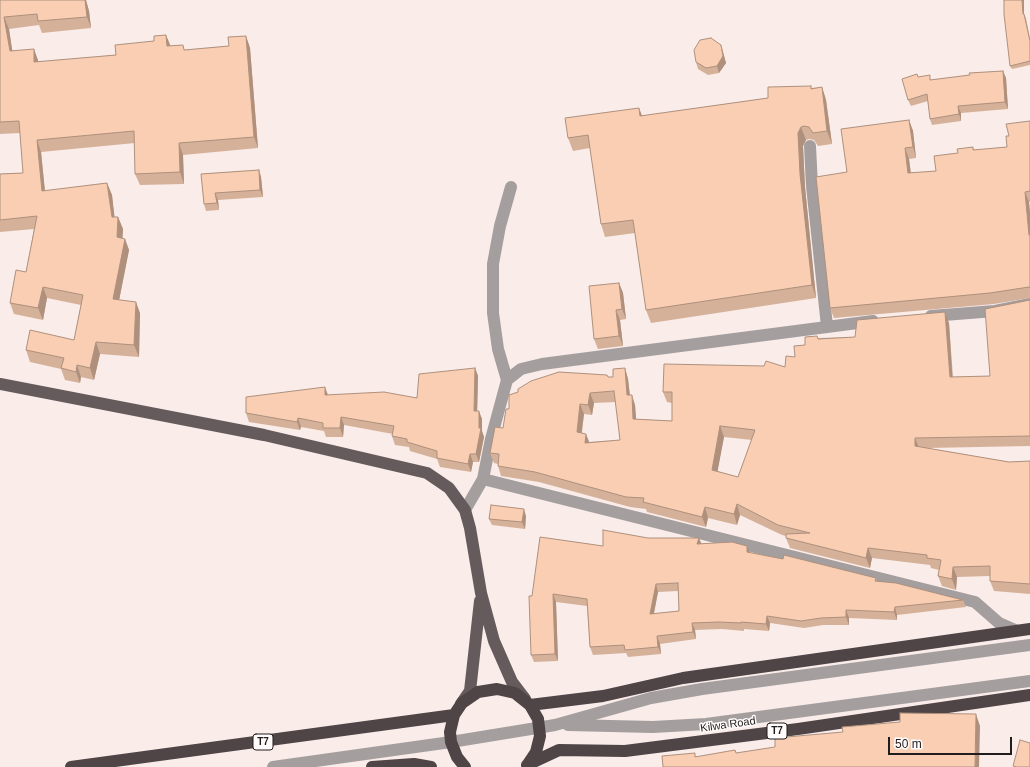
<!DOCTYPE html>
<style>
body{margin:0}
#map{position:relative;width:1030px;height:767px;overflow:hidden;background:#faece9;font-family:Arial,sans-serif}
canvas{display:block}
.scale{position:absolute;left:888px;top:737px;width:124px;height:18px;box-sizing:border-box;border:2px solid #221d1d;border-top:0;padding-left:5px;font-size:12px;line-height:14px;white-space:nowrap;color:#221d1d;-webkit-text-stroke:3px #fffcfb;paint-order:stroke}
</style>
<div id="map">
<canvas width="1030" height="767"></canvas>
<div class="scale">50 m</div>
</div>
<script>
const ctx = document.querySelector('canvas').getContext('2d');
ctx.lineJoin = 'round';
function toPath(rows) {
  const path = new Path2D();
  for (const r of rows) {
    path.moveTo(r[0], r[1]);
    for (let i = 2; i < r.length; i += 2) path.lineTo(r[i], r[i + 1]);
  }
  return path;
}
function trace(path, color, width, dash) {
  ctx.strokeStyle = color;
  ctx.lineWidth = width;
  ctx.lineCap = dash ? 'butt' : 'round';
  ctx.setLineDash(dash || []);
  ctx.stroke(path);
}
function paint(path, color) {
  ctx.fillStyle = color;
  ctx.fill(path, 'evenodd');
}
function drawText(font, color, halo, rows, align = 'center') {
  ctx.font = font + ' Arial,sans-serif';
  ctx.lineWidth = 3;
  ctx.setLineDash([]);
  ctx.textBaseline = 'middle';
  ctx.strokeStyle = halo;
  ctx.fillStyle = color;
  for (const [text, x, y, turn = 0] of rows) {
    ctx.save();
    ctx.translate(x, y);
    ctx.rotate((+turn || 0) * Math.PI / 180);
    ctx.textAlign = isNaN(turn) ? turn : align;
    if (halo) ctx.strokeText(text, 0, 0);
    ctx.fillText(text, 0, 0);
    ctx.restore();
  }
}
const minor = toPath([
 [810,146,812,186,827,326],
 [931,316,995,311,1030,304],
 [507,380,498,349,493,313,493,264,500,226,511,187],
 [483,479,975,602,999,623,1015,630],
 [465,510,483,479,491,439,507,380,521,369,542,364,873,321],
 [568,725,653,727,706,724,1030,681],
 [273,767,451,742,555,725,651,698,702,689,1030,645]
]);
const major = toPath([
 [0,384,264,435,427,473,449,488,465,510,470,528,481,593,494,641,512,682,525,699],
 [461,704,470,691,480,601]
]);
const highway = toPath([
 [530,705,603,696,683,678,1030,629],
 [527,765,559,750,625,751,798,729,1030,695],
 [71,767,454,715],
 [372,767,414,764,431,767],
 [465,767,457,757,451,742,450,732,454,715,462,703,478,692,497,689,515,693,530,705,538,719,540,736,536,752,528,764]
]);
const wall = toPath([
 [0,0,86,0,89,11,91,28,42,33,39,25,9,29,12,50,38,60,38,62,116,55,154,41,166,35,170,46,185,50,229,46,246,36,250,48,258,148,183,155,184,184,140,185,135,174,135,143,41,152,45,191,107,183,112,195,114,217,118,217,123,229,122,238,125,239,129,250,119,300,140,313,139,357,100,354,94,380,81,377,80,383,65,380,61,369,30,362,26,350,74,340,81,305,47,298,43,320,14,314,10,303,26,272,34,229,0,232,0,174,23,173,20,133,0,134],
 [1024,0,1024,14,1026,18,1030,38,1030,65,1012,69,1010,66],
 [721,45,723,52,726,63,719,73,708,75,698,69,696,62],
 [1003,71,1006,78,1008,109,961,113,961,121,932,125,930,119,928,101,911,106,908,100,918,77,932,80],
 [811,86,811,88,822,87,826,100,832,144,818,146,814,140,809,139,806,140,803,146,805,187,816,298,651,323,646,310,635,233,605,237,601,224,590,148,573,151,568,138,639,108,642,116,768,98],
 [909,120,913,131,916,158,909,159,911,173,936,171,958,153,973,147,974,150,1007,147,1009,136,1030,122,1030,202,1029,202,1030,213,1030,298,994,304,834,318,830,308,847,172],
 [259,170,261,177,263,197,218,200,219,210,206,211,204,204,201,174],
 [619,283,623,293,626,319,620,320,623,346,598,349,594,339],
 [1030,300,1030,446,927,448,1009,462,1030,461,1030,594,994,591,990,581,990,576,957,577,956,590,942,586,938,576,939,570,931,568,930,565,872,558,870,568,790,548,786,538,786,536,782,535,740,515,737,525,708,518,706,527,647,512,646,509,630,507,539,482,501,476,498,466,498,464,494,463,490,453,503,428,509,409,608,377,613,377,625,368,628,379,630,395,635,405,636,419,672,421,672,403,667,402,663,392,785,367,795,357,805,345,818,338,855,337,949,323,953,377,990,376],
 [616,402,620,440,589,442,582,433,584,414,592,415,594,403],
 [724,437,752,440,738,477,717,471],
 [475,368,478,376,477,411,482,419,482,431,484,437,479,462,473,462,471,472,440,467,437,459,410,451,409,447,395,445,392,436,393,434,344,425,343,437,326,437,324,431,301,427,300,430,249,422,246,413,417,398],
 [526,516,525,529,492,525,489,519],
 [648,538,699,538,701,544,747,546,749,553,876,578,877,582,963,600,966,607,897,615,897,620,849,618,849,625,823,625,804,628,770,623,769,631,744,629,744,631,722,629,695,630,696,639,660,644,661,654,628,657,626,653,593,655,590,647,587,606,556,602,558,661,534,662,531,655,532,596,603,546],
 [678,591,679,611,654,614,658,592]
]);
const shadedWall = toPath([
 [85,0,86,0,89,11,91,28,87,17],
 [1022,0,1024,0,1024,18,1023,14],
 [4,17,9,29,14,62,10,51],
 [166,35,171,47,167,46],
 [246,36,250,48,258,148,254,137],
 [721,45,723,52,726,63,719,73,717,66],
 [34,49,38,60,39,74,34,62],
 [1003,71,1006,78,1008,109,1005,102],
 [822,87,826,100,832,144,827,131],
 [958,106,961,113,961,121,959,114],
 [639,108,644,121,640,116],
 [909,120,913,131,916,158,913,147],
 [801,127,806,140,803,146,805,187,816,298,812,285,800,174,798,133],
 [37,140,41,152,46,202,42,191],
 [179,143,183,155,184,184,180,172],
 [905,148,909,159,912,184,908,173],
 [259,170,261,177,263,197,260,190],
 [107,183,112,195,116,229,112,217],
 [1025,192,1029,202,1030,213,1030,237,1029,235],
 [215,193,218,200,219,210,217,203],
 [118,217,123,229,122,249,117,237],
 [125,239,129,250,117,311,113,299],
 [619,283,623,293,626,319,622,309],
 [43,287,47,298,43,320,38,308],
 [136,302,140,313,139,357,134,345],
 [616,310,620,320,623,346,619,336],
 [945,312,949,323,953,387,950,377],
 [96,342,100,354,94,380,90,368],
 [77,365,81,377,80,383,76,372],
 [475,368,478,376,477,419,474,411],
 [625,368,628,379,631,406,627,395],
 [325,387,328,395,325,395],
 [590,393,594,403,592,415,588,405],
 [632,395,635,405,637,430,633,419],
 [580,404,584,414,580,443,577,432],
 [479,411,482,419,482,431,484,437,479,462,476,454,479,428],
 [341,417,344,425,343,437,340,428],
 [298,418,301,427,300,430,297,422],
 [720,426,724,437,716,480,712,470],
 [586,434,590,444,585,443],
 [915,438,919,448,915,446],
 [470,454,473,462,471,472,468,464],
 [737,504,740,515,737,525,734,514],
 [705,507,708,518,706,527,702,517],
 [524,509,526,516,525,529,522,522],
 [699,538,702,545,697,544],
 [747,546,750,553,747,552],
 [868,548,872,558,870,568,866,558],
 [953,567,957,577,956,590,952,579],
 [656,584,658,592,652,622,650,614],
 [553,594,556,602,558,661,555,654],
 [895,607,897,615,897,620,894,612],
 [846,610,849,618,849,625,846,617],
 [767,616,770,623,769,631,766,624],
 [692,623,695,630,696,639,693,632],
 [657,636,660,644,661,654,658,647],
 [976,714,980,726,979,767,975,767]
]);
const building = toPath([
 [0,0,85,0,87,17,38,21,37,14,4,17,10,51,34,49,34,62,116,55,115,45,154,41,154,36,166,35,167,46,183,45,184,50,229,46,228,37,246,36,254,137,179,143,180,172,135,174,134,131,37,140,42,191,107,183,112,217,118,217,117,237,125,239,113,299,136,302,134,345,96,342,90,368,77,365,76,372,61,368,64,358,26,350,30,330,74,340,83,295,43,287,38,308,10,303,16,270,26,272,37,216,0,220,0,174,23,173,19,121,0,122,0,0],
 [1004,0,1022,0,1023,14,1024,14,1030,41,1030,61,1010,66,1004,14,1004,0],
 [711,38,721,45,723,56,717,66,706,68,696,62,694,50,700,40,711,38],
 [1003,71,1005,102,958,106,959,114,930,119,927,94,908,100,902,79,917,74,918,77,930,75,930,80,970,75,969,73,1003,71],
 [811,86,811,89,822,87,827,131,813,133,809,127,804,126,801,127,798,133,800,174,812,285,646,310,633,220,601,224,588,135,568,138,565,118,639,108,640,116,768,98,768,87,811,86],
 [909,120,913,147,905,148,908,173,936,171,934,156,958,153,957,149,973,147,973,150,1007,147,1006,136,1009,136,1006,124,1030,121,1030,191,1025,192,1029,235,1030,235,1030,288,1029,287,990,293,830,308,816,177,847,172,841,129,909,120],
 [259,170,260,190,215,193,217,203,204,204,201,174,259,170],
 [619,283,622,309,616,310,619,336,594,339,589,286,619,283],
 [1030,300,1030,436,915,438,915,446,1009,462,1030,461,1030,584,990,581,990,566,953,567,952,579,938,576,941,560,927,558,927,555,868,548,866,558,786,538,786,534,810,533,778,525,737,504,734,514,705,507,702,517,643,502,644,498,626,497,535,472,498,466,499,454,490,453,495,427,503,428,506,409,509,409,509,395,518,392,518,389,531,381,559,372,607,375,608,377,613,377,613,369,625,368,627,395,632,395,633,419,672,421,672,392,663,392,664,364,764,366,766,361,785,367,786,356,795,357,794,346,805,345,805,337,817,336,818,339,855,337,857,320,945,312,950,377,990,376,985,309,1030,300],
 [614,391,620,440,585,443,586,434,577,432,580,404,588,405,590,393,614,391],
 [720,426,755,430,738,477,712,470,720,426],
 [475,368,474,411,479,411,479,428,481,428,476,454,470,454,468,464,437,458,437,451,407,442,407,439,392,436,394,426,341,417,340,428,323,428,323,423,298,418,297,422,246,413,246,397,325,387,325,395,384,392,417,398,419,374,475,368],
 [491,505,524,509,522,522,489,519,491,505],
 [603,530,648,538,699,538,697,544,732,542,747,546,747,552,783,559,784,555,876,578,875,581,896,583,963,600,895,607,894,612,846,610,846,617,821,618,801,621,767,616,766,624,741,622,741,623,719,622,692,623,693,632,657,636,658,647,625,650,624,645,590,647,587,599,553,594,555,654,531,655,529,596,532,596,540,537,603,546,603,530],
 [678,583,679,611,650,614,656,584,678,583],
 [900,713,976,714,975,767,663,767,662,756,695,753,695,757,735,750,736,753,775,747,775,738,843,732,842,727,900,722,900,713],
 [1020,740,1030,743,1030,767,1017,767,1013,766,1020,740]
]);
const shields = [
 [777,731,20],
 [263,742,20]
];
const shieldNames = [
 ["T7",777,731],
 ["T7",263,742]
];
const streetNames = [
 ["Kilwa Road",728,725,-8]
];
trace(minor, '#a49e9f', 12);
trace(major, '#655b5d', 12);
trace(highway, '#4f4446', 12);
paint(wall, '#d6b19a');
paint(shadedWall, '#ae907d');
paint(building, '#f9ceb3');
trace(building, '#ae907d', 1);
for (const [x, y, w] of shields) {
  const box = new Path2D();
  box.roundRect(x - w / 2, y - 8, w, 16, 3);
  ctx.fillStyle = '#fffcfb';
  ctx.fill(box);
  trace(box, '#221d1d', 1);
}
drawText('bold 10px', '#221d1d', null, shieldNames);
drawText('11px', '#221d1d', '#fffcfb', streetNames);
</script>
